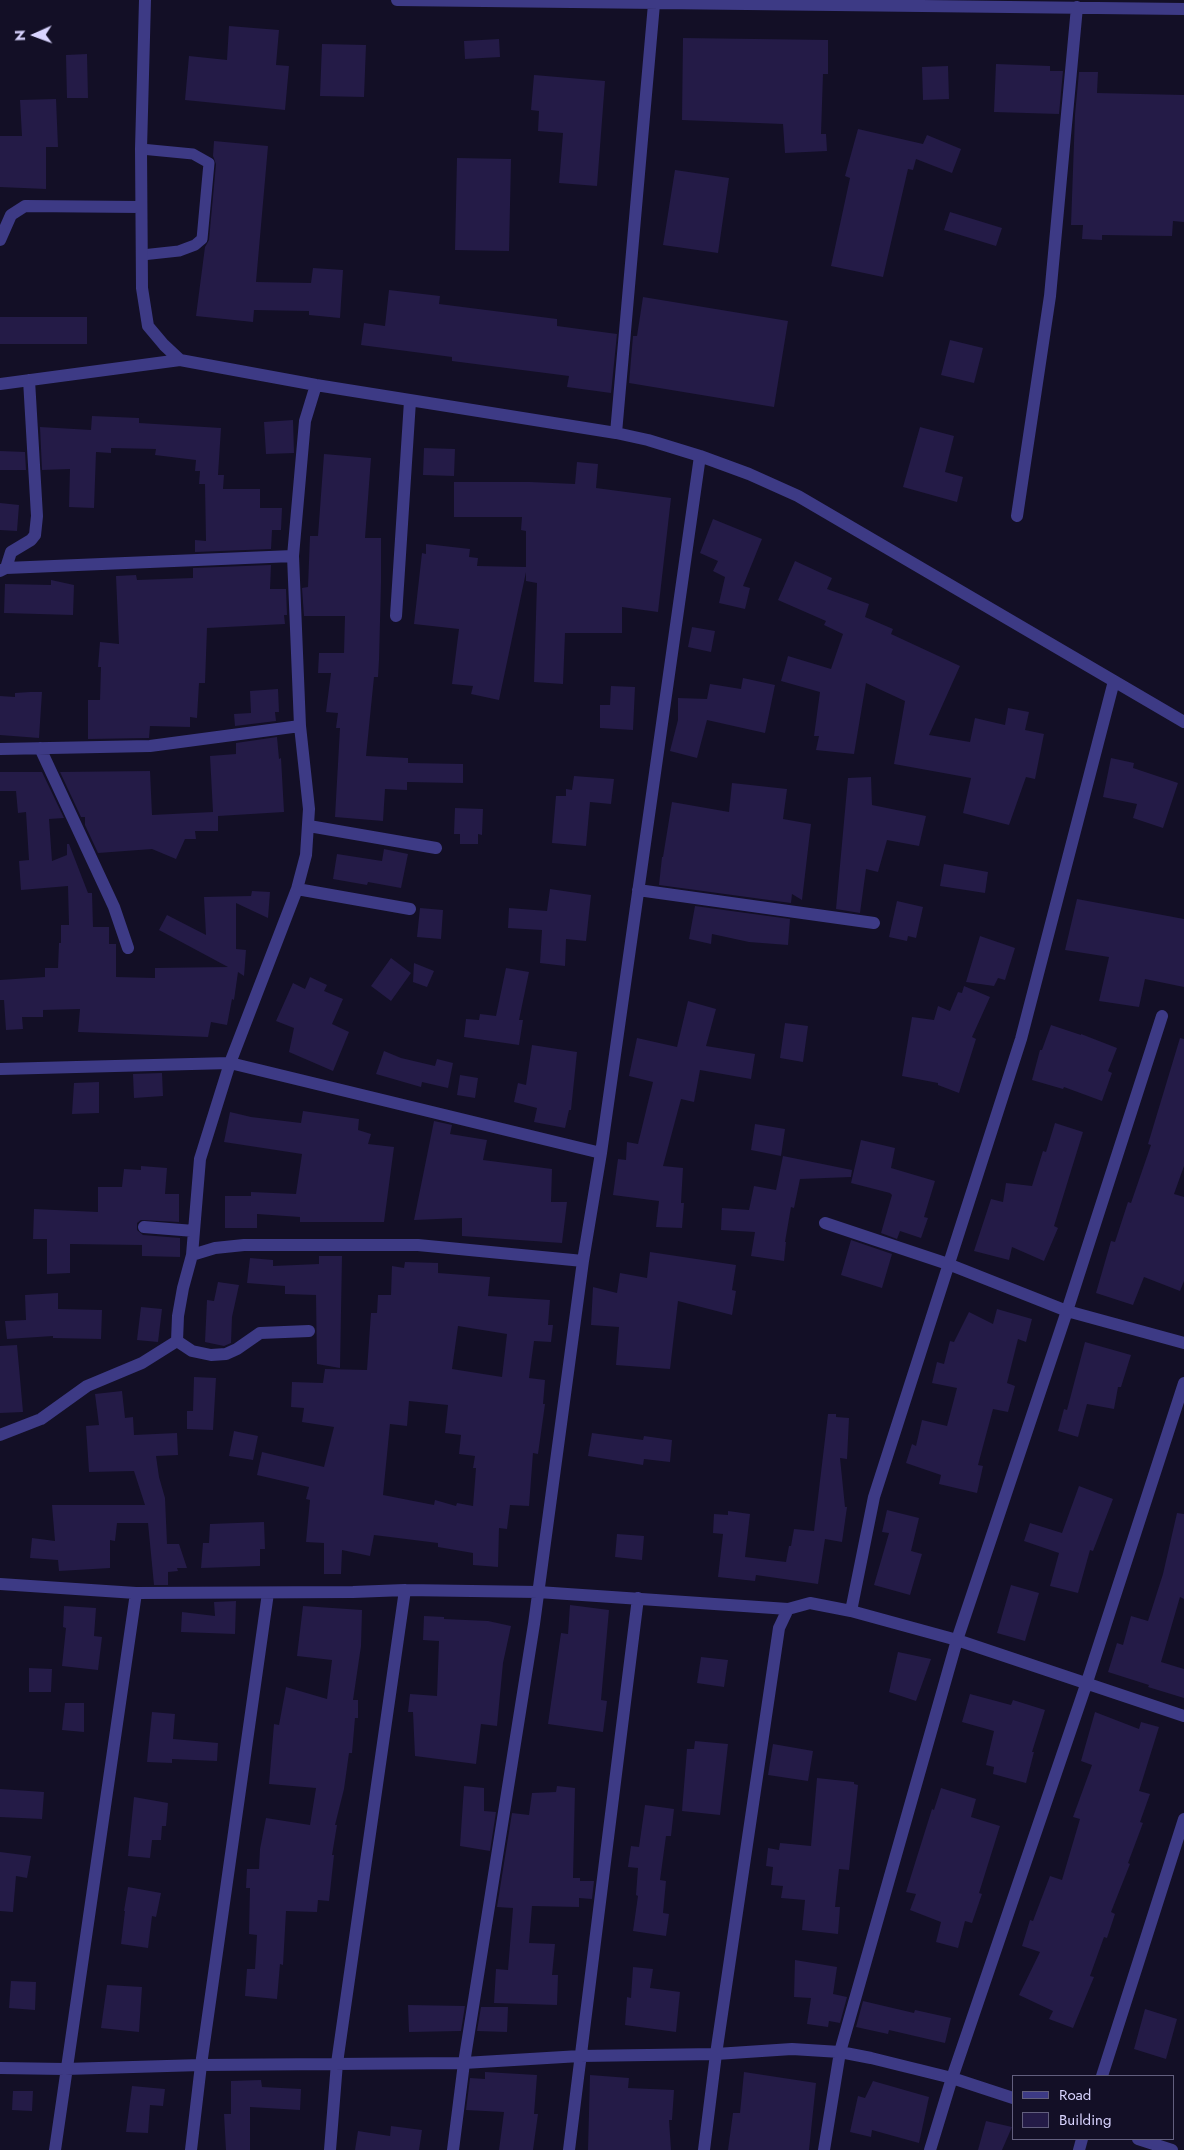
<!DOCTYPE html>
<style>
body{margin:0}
#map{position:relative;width:1184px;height:2150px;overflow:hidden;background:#130f26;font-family:Jost,sans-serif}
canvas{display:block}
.legend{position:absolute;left:1012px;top:2075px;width:162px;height:65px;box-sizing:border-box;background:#130f26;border:1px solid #625e7d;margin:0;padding:6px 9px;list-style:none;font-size:15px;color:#d9d4ff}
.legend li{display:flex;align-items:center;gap:10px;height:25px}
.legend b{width:25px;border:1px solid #625e7d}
.north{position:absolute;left:10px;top:10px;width:50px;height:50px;-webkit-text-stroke:4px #130f26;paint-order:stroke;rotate:268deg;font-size:14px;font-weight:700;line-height:20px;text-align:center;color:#d9d4ff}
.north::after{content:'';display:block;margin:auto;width:18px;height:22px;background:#d9d4ff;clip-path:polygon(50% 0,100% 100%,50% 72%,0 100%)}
</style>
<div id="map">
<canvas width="1184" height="2150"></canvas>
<ul class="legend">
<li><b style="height:6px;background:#3d3a85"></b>Road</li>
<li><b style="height:14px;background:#241b47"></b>Building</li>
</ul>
<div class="north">N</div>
</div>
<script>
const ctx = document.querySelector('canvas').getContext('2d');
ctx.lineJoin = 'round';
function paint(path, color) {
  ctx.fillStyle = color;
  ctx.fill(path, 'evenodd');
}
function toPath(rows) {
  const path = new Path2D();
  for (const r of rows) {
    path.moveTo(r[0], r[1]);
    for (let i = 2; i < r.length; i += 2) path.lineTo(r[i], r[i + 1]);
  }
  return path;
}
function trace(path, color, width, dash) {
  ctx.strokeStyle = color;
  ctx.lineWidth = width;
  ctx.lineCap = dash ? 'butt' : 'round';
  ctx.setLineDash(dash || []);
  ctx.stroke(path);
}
const building = toPath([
 [229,26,279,30,276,65,289,66,285,110,185,100,189,56,227,60],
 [683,38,828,40,828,74,823,74,821,134,826,134,827,151,785,153,783,124,682,120],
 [499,39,500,57,465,59,464,41],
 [322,44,366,45,364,97,320,96],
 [87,54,88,98,67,98,66,55],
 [996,64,1050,66,1050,71,1063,71,1059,114,994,112],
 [948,66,949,99,923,100,922,67],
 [1079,72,1098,72,1097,93,1184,95,1184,222,1173,221,1172,236,1102,235,1102,240,1082,239,1083,225,1071,225,1075,115],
 [534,75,605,81,597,186,559,183,563,133,538,131,539,111,531,110],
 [56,99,58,147,46,147,46,189,0,187,0,136,22,136,20,100],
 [858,129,923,144,927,135,961,149,952,173,916,159,913,170,908,169,883,277,831,266,850,178,845,176],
 [214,141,268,146,256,282,311,283,313,268,343,270,340,318,309,315,309,311,254,310,253,322,196,316,205,247,209,240,216,164,213,156],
 [457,158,511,159,509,251,455,250],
 [675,170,729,178,718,253,663,245],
 [950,212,1002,228,996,246,944,230],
 [389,290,440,296,439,304,557,319,557,326,617,334,611,393,567,387,569,376,452,361,452,357,361,345,364,323,385,326],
 [643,297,788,321,774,407,629,383,633,336,637,336],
 [0,317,87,317,87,344,0,344],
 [950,340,983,348,974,383,941,375],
 [92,416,139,418,139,423,221,428,218,475,224,475,223,489,260,489,260,508,282,508,281,530,272,530,271,549,195,552,195,540,206,541,205,484,199,484,200,471,195,471,196,460,155,455,156,449,111,448,111,453,96,452,94,508,69,507,70,469,42,470,40,427,91,430],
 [293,420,294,453,266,454,264,422],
 [920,427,954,436,945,472,963,477,957,502,903,487],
 [424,448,455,449,454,476,423,475],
 [0,451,25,452,26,470,0,470],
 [324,454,371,458,365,538,381,538,381,583,379,660,378,677,374,677,366,756,408,758,408,763,463,764,463,783,407,782,407,790,385,789,383,821,335,817,340,728,336,728,338,713,326,712,331,673,318,673,319,653,344,653,345,616,304,616,302,588,308,587,310,536,318,536],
 [577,462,598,464,596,488,671,498,658,612,622,607,622,633,565,633,563,684,534,682,537,583,526,581,526,572,499,700,471,694,473,686,452,684,459,629,414,624,422,553,426,554,426,544,470,549,469,557,478,558,477,566,526,567,526,531,521,530,522,517,454,517,454,482,530,482,575,484],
 [0,503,19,505,17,531,0,530],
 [713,519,762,539,743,586,750,588,745,609,719,603,725,577,713,571,718,561,700,553],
 [795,561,832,578,827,589,869,604,865,617,893,629,891,634,960,666,929,735,970,742,975,718,1005,725,1008,708,1029,712,1025,730,1044,734,1035,779,1026,777,1009,825,963,813,971,778,894,764,905,701,866,683,854,754,816,750,819,736,814,736,820,692,781,681,788,656,831,669,843,634,824,625,826,621,778,600],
 [271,565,270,589,286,589,287,615,284,615,285,624,207,628,205,683,199,683,197,718,190,717,190,727,150,726,149,738,88,739,88,700,100,700,101,667,98,667,100,642,119,644,116,576,136,575,137,580,193,578,193,568],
 [51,580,74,585,73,615,4,613,5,584,51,585],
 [692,627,715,631,711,652,688,647],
 [743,678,775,685,765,733,707,720,697,758,670,751,678,720,678,698,707,699,710,684,741,689],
 [611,686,635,687,633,730,600,728,600,705,610,705],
 [278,689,279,712,275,712,276,721,235,726,234,714,251,713,250,691],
 [30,692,42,692,39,738,0,735,0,696,15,697,15,693],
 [277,737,279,759,281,758,284,812,218,816,218,831,195,831,196,839,185,839,176,859,152,849,98,853,85,825,85,817,81,817,60,772,150,771,152,815,213,812,210,756,236,754,236,743],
 [1111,758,1134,763,1133,768,1178,783,1163,828,1133,818,1137,804,1103,797],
 [0,772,42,772,64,818,49,819,52,861,67,855,67,844,69,844,88,893,92,893,93,927,109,927,109,944,116,944,116,977,155,978,155,968,228,967,159,930,167,915,206,935,204,897,251,896,252,891,270,892,268,918,236,903,236,949,246,950,244,976,238,972,234,1000,232,999,227,1025,211,1022,208,1037,78,1032,80,1009,43,1010,43,1017,22,1017,23,1029,6,1030,4,1000,0,1000,0,980,45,977,45,968,58,968,59,943,61,943,61,925,69,925,68,886,21,890,19,861,29,860,26,812,18,813,16,791,0,791],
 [574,776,614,779,611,804,590,802,586,846,552,843,556,796,566,796,566,789,572,790],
 [871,777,872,805,926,816,919,846,887,840,878,872,866,869,860,913,836,909,848,778],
 [732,783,787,789,783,819,811,824,802,900,792,894,791,903,659,885,662,857,663,857,672,802,729,812],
 [455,808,483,809,482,835,478,834,478,844,460,844,460,834,454,834],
 [384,849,408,854,401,888,368,882,367,885,333,879,337,854,382,861],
 [944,864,988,872,985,893,940,886],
 [550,889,591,895,586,941,566,939,565,966,540,963,542,930,508,928,509,908,547,911],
 [1077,899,1184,919,1184,987,1145,979,1139,1007,1099,1001,1109,957,1065,950],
 [897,901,923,907,916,938,908,936,907,941,889,937],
 [695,906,790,919,788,945,749,942,712,934,711,944,689,939],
 [420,908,443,910,441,939,417,937],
 [980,936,1015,948,1005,980,998,978,994,986,966,982],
 [391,958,411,973,391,1001,371,986],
 [414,963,434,971,427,987,413,982],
 [506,968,529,972,519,1020,523,1020,519,1045,464,1037,466,1019,479,1020,480,1014,496,1016],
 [310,977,327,985,324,991,343,999,332,1024,349,1032,333,1071,289,1052,294,1028,276,1021,293,983,305,989],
 [964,986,990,997,972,1037,976,1039,959,1093,938,1085,938,1083,902,1076,912,1017,934,1020,938,1006,950,1011,958,992,962,993],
 [688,1001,716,1009,706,1046,755,1054,751,1079,700,1070,694,1102,681,1099,663,1166,683,1168,681,1203,684,1203,682,1228,656,1227,659,1201,613,1195,618,1159,626,1160,627,1142,638,1144,653,1082,629,1076,637,1038,677,1047],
 [785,1023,808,1026,803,1062,780,1058],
 [1051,1025,1081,1035,1081,1034,1117,1048,1108,1071,1112,1073,1102,1101,1064,1087,1063,1089,1032,1080,1040,1050,1042,1050],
 [1180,1038,1184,1039,1184,1166,1174,1194,1184,1197,1184,1281,1180,1291,1144,1277,1133,1305,1096,1293,1111,1241,1115,1242,1128,1202,1131,1203,1151,1145,1148,1144],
 [532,1045,577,1052,571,1110,569,1110,565,1128,534,1122,537,1108,514,1102,518,1083,526,1085],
 [384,1051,401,1058,435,1066,437,1059,453,1063,448,1088,422,1082,421,1087,376,1074],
 [162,1073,163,1096,134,1098,133,1074],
 [460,1075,478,1078,475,1098,457,1095],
 [99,1082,99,1113,72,1114,74,1083],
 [303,1111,359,1119,358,1130,371,1134,368,1144,394,1147,384,1222,300,1222,300,1217,257,1214,257,1228,225,1228,225,1196,251,1196,251,1192,296,1194,302,1154,224,1142,230,1112,251,1117,301,1123],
 [434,1121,452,1125,450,1134,487,1140,483,1160,552,1169,551,1202,567,1202,562,1243,462,1236,462,1218,414,1220],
 [1055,1123,1083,1132,1054,1226,1058,1228,1044,1261,1012,1247,1009,1260,974,1251,991,1199,1003,1202,1006,1183,1032,1186,1043,1151,1046,1152],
 [755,1124,785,1129,781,1156,751,1150],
 [861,1140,895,1148,891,1168,935,1181,924,1217,928,1218,921,1238,900,1231,897,1239,881,1233,892,1195,890,1193,851,1183],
 [783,1156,852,1170,851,1177,800,1179,794,1208,791,1207,785,1242,786,1242,784,1261,751,1256,755,1232,721,1230,722,1208,749,1210,754,1186,776,1190],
 [141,1166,167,1168,165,1194,179,1194,179,1222,141,1220,137,1223,137,1230,143,1235,180,1238,180,1257,142,1256,142,1245,70,1244,70,1273,47,1274,47,1239,33,1239,34,1209,98,1212,98,1187,122,1187,124,1169,141,1170],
 [851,1240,892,1254,882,1288,841,1275],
 [650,1252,736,1265,732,1290,736,1291,732,1315,678,1301,670,1369,616,1365,619,1327,591,1325,593,1287,617,1293,620,1273,647,1278],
 [319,1256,342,1256,340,1368,317,1364,316,1295,285,1294,285,1286,247,1283,250,1258,273,1260,273,1266,319,1264],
 [405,1262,438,1263,438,1273,490,1277,488,1296,550,1300,548,1325,553,1325,551,1342,534,1341,529,1378,545,1380,543,1404,545,1404,538,1454,533,1453,529,1506,510,1505,507,1529,499,1528,498,1567,473,1565,473,1553,438,1547,438,1543,374,1535,370,1556,342,1550,341,1574,324,1574,324,1543,306,1542,310,1500,306,1499,309,1487,257,1475,262,1452,324,1467,334,1427,302,1422,304,1408,291,1407,292,1382,323,1383,325,1369,367,1370,371,1313,377,1313,378,1295,391,1295,392,1266,404,1268],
 [458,1326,507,1334,502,1377,452,1369],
 [409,1401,448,1405,445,1433,461,1435,459,1454,475,1456,473,1468,476,1468,473,1506,457,1503,456,1506,435,1500,434,1505,383,1495,390,1424,407,1426],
 [218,1282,239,1285,232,1317,231,1343,224,1346,205,1342,207,1300,214,1301],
 [58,1293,58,1309,102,1310,101,1339,53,1338,53,1336,7,1339,5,1321,26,1320,25,1295],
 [141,1307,162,1309,158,1342,137,1340],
 [997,1309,1032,1319,1026,1342,1018,1339,1007,1383,1015,1386,1008,1412,993,1409,978,1465,983,1466,977,1493,939,1484,941,1475,906,1463,912,1444,916,1446,922,1420,947,1426,957,1388,932,1383,937,1362,944,1364,950,1341,954,1342,969,1312,993,1324],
 [1085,1342,1131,1355,1121,1387,1118,1387,1114,1409,1087,1404,1078,1437,1058,1431,1064,1409,1067,1410],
 [17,1345,23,1412,0,1413,0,1346],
 [194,1377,216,1378,213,1430,187,1429,187,1411,193,1411],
 [122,1391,125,1418,133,1417,134,1435,177,1433,178,1455,156,1456,159,1477,165,1498,167,1544,179,1544,187,1568,177,1568,178,1571,168,1572,168,1585,154,1585,148,1523,117,1523,115,1541,110,1540,110,1568,59,1571,58,1560,30,1558,32,1538,55,1541,52,1505,145,1505,134,1471,89,1472,86,1426,99,1425,95,1394],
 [828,1414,836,1414,836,1417,849,1418,847,1459,840,1458,845,1507,847,1507,842,1542,825,1539,818,1584,756,1575,755,1581,718,1577,723,1534,713,1533,714,1514,728,1515,728,1511,750,1514,745,1557,786,1562,789,1546,791,1546,794,1529,814,1531],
 [234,1431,258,1436,253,1460,229,1456],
 [592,1433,643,1440,644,1436,672,1440,670,1462,644,1459,643,1465,588,1456],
 [1079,1486,1113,1499,1093,1551,1090,1550,1078,1593,1050,1586,1059,1553,1024,1541,1030,1523,1062,1533],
 [887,1510,919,1518,911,1551,922,1554,910,1595,874,1585,889,1533,882,1532],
 [1177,1513,1184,1514,1184,1599,1180,1597,1161,1662,1184,1669,1184,1698,1148,1687,1149,1685,1108,1672,1117,1643,1123,1645,1131,1616,1148,1621,1163,1574],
 [264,1522,265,1549,260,1549,260,1566,201,1568,203,1543,209,1543,210,1524],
 [617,1534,644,1536,642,1560,615,1557],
 [1011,1585,1039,1593,1025,1641,997,1633],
 [236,1601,235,1634,181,1632,182,1612,215,1616,214,1602],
 [570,1605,609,1610,601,1700,607,1701,603,1732,548,1724,561,1633,568,1634],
 [64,1606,96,1608,94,1636,102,1637,98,1670,62,1666,66,1628,63,1627],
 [303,1606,362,1610,361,1646,353,1700,358,1700,358,1718,355,1718,352,1753,349,1753,344,1789,335,1825,337,1825,332,1855,334,1855,329,1901,318,1900,317,1912,286,1911,283,1965,280,1964,277,1999,245,1996,247,1969,255,1969,257,1935,249,1934,250,1888,246,1888,247,1869,259,1869,260,1849,266,1818,310,1825,316,1788,269,1784,274,1724,279,1725,286,1687,327,1699,332,1660,297,1656],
 [424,1616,444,1617,444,1619,488,1621,511,1626,503,1663,497,1726,481,1724,476,1764,415,1756,413,1712,408,1712,410,1694,437,1696,439,1641,423,1640],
 [898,1652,931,1659,916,1701,889,1692],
 [701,1657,728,1660,724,1687,697,1683],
 [29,1668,52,1669,51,1692,29,1692],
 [970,1694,1011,1705,1013,1700,1045,1710,1032,1752,1034,1752,1026,1783,993,1774,994,1767,986,1765,994,1731,962,1722],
 [65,1703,84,1703,84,1732,62,1730],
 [152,1712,175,1714,173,1739,218,1743,217,1761,172,1759,172,1763,147,1762],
 [1095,1712,1139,1729,1141,1722,1159,1727,1139,1791,1150,1794,1140,1822,1143,1823,1128,1863,1130,1864,1111,1912,1115,1914,1107,1938,1104,1937,1090,1976,1094,1977,1073,2028,1049,2019,1053,2011,1019,1995,1040,1952,1022,1946,1030,1920,1033,1921,1050,1876,1062,1880,1080,1819,1073,1817,1092,1765,1081,1761],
 [695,1741,728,1744,720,1815,682,1811,687,1749,694,1749],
 [773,1744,813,1751,808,1781,768,1775],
 [817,1778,854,1782,854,1784,858,1785,849,1870,839,1869,835,1907,840,1907,838,1934,802,1930,805,1900,781,1898,783,1886,771,1885,773,1867,766,1866,768,1848,779,1850,780,1843,811,1846],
 [464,1786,484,1788,484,1811,496,1812,490,1851,460,1846],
 [557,1786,575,1788,573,1878,580,1878,580,1881,594,1881,592,1899,579,1898,579,1907,532,1906,529,1943,555,1944,552,1975,558,1975,557,2005,494,2003,496,1969,508,1970,513,1908,497,1907,512,1813,529,1815,532,1793,556,1792],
 [941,1788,976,1799,971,1817,1000,1826,979,1893,982,1894,972,1923,965,1921,958,1948,936,1942,941,1922,910,1910,916,1894,906,1892,932,1809,934,1810],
 [0,1789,44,1792,42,1819,0,1817],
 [134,1797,168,1803,166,1826,162,1826,161,1840,152,1840,150,1858,128,1856],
 [645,1805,674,1809,671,1836,666,1836,660,1880,666,1881,663,1913,669,1914,666,1936,633,1931,638,1896,636,1895,638,1868,628,1867,631,1846,639,1847],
 [0,1852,31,1856,27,1878,16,1876,13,1912,0,1911],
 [128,1887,161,1893,156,1917,152,1916,148,1948,121,1944,125,1911,124,1911],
 [795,1960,837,1967,833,1994,847,1997,840,2023,829,2021,828,2027,807,2024,811,1998,794,1997],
 [633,1967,653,1969,650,1988,680,1992,676,2032,625,2025,627,1997,631,1998],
 [11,1981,36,1982,35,2010,9,2008],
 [107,1985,142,1987,139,2032,101,2028],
 [863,2001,914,2013,915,2010,951,2018,945,2043,889,2030,888,2034,856,2027],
 [408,2005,465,2006,461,2031,409,2032],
 [481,2007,508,2007,507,2032,477,2031],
 [1145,2009,1177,2019,1166,2059,1134,2049],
 [485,2072,537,2075,534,2114,538,2114,533,2150,499,2150,504,2112,466,2110,470,2078,485,2079],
 [744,2072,816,2083,809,2150,728,2150,733,2113,740,2113],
 [590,2075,629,2078,628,2088,674,2090,672,2120,669,2120,671,2150,588,2150],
 [261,2080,262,2087,301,2089,300,2110,250,2107,250,2150,226,2150,224,2114,231,2114,231,2081],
 [873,2081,929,2097,919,2143,872,2130,871,2137,850,2132,858,2096,865,2098],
 [132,2086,165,2089,163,2106,150,2105,148,2133,126,2132],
 [13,2091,33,2091,32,2111,12,2110],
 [986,2121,1012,2127,1002,2150,978,2150],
 [391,2126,422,2130,419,2150,355,2150,358,2131,390,2136]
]);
const lane = toPath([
 [141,149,193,154,209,163,202,239,195,245,179,251,142,255]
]);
const street = toPath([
 [145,0,141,149,142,288,148,326,164,345,180,360,316,385,616,433,648,440,700,456,749,474,798,496,1184,722],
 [397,0,1184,9],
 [0,240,11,215,25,206,141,207],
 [0,384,180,360],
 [616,433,654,4],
 [1017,516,1050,296,1077,7],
 [6,568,293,556],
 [0,571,6,568,11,552,31,540,35,535,37,516,29,380],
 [396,616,410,401],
 [40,748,114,907,128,948],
 [0,749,150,746,300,726],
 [309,826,436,848],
 [297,889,410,909],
 [638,890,874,923],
 [0,1069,230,1063,601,1153],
 [825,1223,948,1264,1067,1311,1184,1343],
 [144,1227,194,1231],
 [192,1255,215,1248,244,1245,418,1245,583,1261],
 [177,1341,192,1351,211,1355,226,1354,237,1349,260,1333,309,1331],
 [0,1435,41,1419,87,1386,142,1363,177,1341,178,1316,183,1288,192,1255,200,1159,230,1063,297,889,306,855,309,809,300,726,293,556,305,421,316,385],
 [0,1584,136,1593,353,1592,405,1590,538,1592,788,1609],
 [851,1611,874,1497,1021,1039,1114,681],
 [0,2068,65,2069,201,2065,464,2063,580,2056,716,2054,792,2049,840,2052,871,2058,952,2078,1013,2098],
 [1102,2076,1184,1819],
 [1138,2139,1172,2150],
 [55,2150,136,1593],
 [191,2150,201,2065,268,1593],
 [330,2150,337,2063,405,1590],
 [453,2150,464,2063,534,1624,583,1261,601,1153,700,456],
 [569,2150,638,1598],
 [704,2150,716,2054,779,1628,788,1609,810,1603,851,1611,957,1640,1184,1716],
 [824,2150,840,2052,957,1640,1067,1311,1162,1016],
 [930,2150,952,2078,1087,1682,1184,1383],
 [1079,2150,1082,2139]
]);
paint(building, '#241b47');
trace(lane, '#3d3a85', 11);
trace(street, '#3d3a85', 12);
</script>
